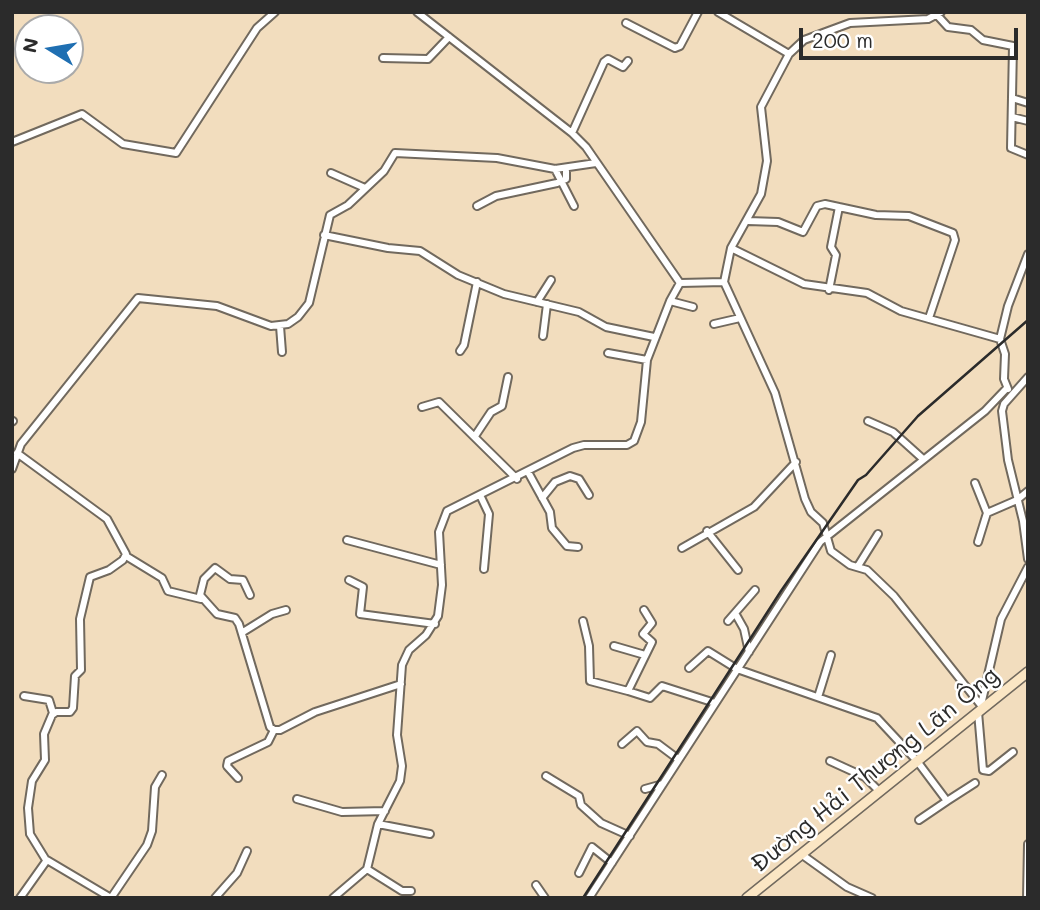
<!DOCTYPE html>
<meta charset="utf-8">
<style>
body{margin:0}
#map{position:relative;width:1040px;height:910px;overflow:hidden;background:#f2ddbe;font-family:Mali,sans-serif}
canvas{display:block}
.frame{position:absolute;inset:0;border:14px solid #2b2b2b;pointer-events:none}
.north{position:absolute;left:14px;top:14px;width:70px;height:70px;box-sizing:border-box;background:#fff;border:2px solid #aaa;border-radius:50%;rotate:281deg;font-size:19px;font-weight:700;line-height:28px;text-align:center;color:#2b2b2b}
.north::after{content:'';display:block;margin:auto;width:24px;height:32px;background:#1f6fb2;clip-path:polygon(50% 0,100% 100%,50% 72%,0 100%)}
.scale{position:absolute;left:799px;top:28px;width:219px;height:32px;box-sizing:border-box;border:4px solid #2b2b2b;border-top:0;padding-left:9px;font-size:21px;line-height:24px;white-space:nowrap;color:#2b2b2b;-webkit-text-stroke:5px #fff;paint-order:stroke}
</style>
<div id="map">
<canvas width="1040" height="910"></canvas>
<div class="frame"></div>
<div class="north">N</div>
<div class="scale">200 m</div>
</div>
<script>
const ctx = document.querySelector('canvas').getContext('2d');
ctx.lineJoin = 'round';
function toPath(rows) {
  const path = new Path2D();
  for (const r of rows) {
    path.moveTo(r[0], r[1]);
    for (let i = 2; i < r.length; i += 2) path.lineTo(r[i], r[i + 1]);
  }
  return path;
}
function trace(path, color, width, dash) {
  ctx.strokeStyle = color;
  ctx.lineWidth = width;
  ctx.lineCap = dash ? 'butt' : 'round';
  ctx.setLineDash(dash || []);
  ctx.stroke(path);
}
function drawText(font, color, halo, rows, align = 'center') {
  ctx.font = font + ' Mali,sans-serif';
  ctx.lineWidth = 5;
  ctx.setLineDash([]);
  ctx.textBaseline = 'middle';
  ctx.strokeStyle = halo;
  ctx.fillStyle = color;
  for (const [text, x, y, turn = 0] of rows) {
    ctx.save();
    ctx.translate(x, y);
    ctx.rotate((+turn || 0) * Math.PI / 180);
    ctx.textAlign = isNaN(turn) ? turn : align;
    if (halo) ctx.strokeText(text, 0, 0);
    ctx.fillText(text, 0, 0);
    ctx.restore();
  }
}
const street = toPath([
 [417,12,572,133,586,147,680,283],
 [718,12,789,54],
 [937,15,948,27,971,30,983,40,1013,46,1011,148,1028,155],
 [626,23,675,48,680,46,698,12],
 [383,58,428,59,449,37],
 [1012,98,1028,103],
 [1012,117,1028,121],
 [572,133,604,62,608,59,623,67,628,61],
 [12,142,82,114,123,144,176,153,257,28,275,12],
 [555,169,574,206],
 [331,173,365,188],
 [477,206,496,196,557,183,566,179,566,168],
 [748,221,778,222,803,232,817,206,825,204,876,215,909,216,953,233,955,240,929,318],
 [324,235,388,248,420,251,458,275,504,294,579,312,606,327,654,337],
 [731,248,804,284,867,293,901,311,1000,339],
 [724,282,775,393,805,499,811,512,823,523,831,551,850,565,867,570,894,596,983,708],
 [829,290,836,255,831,247,839,207],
 [670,301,693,307],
 [537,302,551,280],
 [714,324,740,318],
 [280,326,282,352],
 [543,336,547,304],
 [460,351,464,345,477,282],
 [608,353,647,360],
 [1028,377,1004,404,1002,411,1008,460,1023,521,1028,559],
 [1008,389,1004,379,1005,354,1000,339,1008,306,1028,254],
 [422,407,439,402,517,479],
 [868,421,893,432,923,459],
 [12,422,13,421],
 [475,436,491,412,502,406,508,377],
 [17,453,107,519,126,554,123,560,109,570,90,577,80,619,81,670,75,676,73,708,70,712,56,712,52,715,44,734,45,760,32,781,28,808,30,834,46,860],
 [12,469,21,444,138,298,217,306,271,326,288,324,298,317,309,303,330,215,348,205,384,171,395,153,497,158,555,169,596,163],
 [528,472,550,512,552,528,567,546,578,547],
 [975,483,987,513],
 [480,495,489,514,484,569],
 [542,498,555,482,570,476,579,479,589,495],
 [707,531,738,570],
 [347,540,441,565],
 [978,542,987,513,1017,500,1028,491],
 [682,548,754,507,796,462],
 [126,556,162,578,168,591,201,599],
 [858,566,878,534],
 [349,580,363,587,360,614,435,624],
 [250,595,243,580,230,579,215,568,204,579,200,595,217,614,235,618,239,624,270,727,274,730,280,730,315,712,401,684],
 [644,610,652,623,643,634,652,642,628,691,650,698,662,686,715,703],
 [735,613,755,590],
 [583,621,589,646,590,681,628,691],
 [728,621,735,613,744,629,749,652],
 [243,632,272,614,286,610],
 [614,646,645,655],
 [689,668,708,651,737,669,877,718,917,761,947,801,919,820],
 [24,696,49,700,53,713],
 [818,697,831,655],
 [981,705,1001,619,1028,567],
 [978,712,983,770,989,771,1013,752],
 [622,744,637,731,647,742,658,744,678,759],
 [830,761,865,777,879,791],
 [546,776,579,796,581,805,601,823,630,836],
 [238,778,227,766,228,761,268,742,274,730],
 [645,789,663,784],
 [297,799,342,812,385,811],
 [947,801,975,783],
 [378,824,430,834],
 [801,854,847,887,872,898],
 [367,869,402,891,411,891],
 [579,873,592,847,612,863],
 [536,885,545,898],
 [20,898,47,860,111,898,147,845,152,831,155,787,162,775],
 [215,898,237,873,247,851],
 [333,898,367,869,378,824,400,781,402,766,397,735,402,665,409,650,426,635,438,616,442,585,439,532,447,511,573,448,584,445,627,445,634,441,641,422,647,360,670,301,680,283,724,282,731,248,761,194,767,161,761,107,789,54,804,40,850,23,928,19,941,12],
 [589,898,820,542,985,411,1007,388],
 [1027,898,1028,844]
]);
const secondary = toPath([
 [747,898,1028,672]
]);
const rail = toPath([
 [583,898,781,591,858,480,866,475,918,416,1028,320]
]);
const streetNames = [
 ["Đường Hải Thượng Lãn Ông",875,770,-39]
];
trace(street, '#71695e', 10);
trace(secondary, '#71695e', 12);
trace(street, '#fff', 6);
trace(secondary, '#fbe6c4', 9);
trace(rail, '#2b2b2b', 2.5);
drawText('24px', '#2b2b2b', '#fff', streetNames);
</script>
